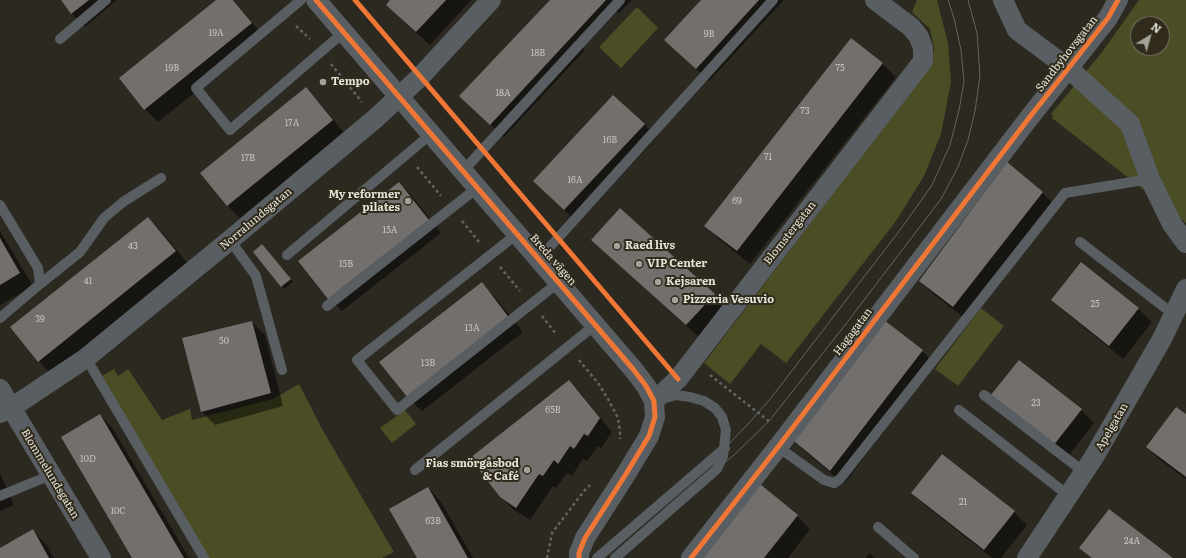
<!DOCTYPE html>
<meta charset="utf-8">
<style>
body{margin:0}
#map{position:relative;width:1186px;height:558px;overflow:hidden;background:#2c2921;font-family:Literata,serif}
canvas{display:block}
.north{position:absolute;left:1130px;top:16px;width:40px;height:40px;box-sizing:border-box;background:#312b1c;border:1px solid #797467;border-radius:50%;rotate:37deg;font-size:11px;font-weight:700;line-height:16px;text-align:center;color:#e5e2d8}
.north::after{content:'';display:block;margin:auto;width:14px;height:18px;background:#a4a198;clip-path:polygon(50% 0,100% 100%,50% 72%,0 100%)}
</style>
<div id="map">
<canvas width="1186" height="558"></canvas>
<div class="north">N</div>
</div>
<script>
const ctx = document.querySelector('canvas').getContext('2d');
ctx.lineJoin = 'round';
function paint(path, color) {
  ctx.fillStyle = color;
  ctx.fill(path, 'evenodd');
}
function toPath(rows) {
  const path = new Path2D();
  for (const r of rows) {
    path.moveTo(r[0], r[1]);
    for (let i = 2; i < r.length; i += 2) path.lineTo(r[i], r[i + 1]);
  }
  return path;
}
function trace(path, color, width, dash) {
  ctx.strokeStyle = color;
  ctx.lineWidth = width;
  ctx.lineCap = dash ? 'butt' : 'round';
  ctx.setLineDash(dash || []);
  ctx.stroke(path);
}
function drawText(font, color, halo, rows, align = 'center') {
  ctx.font = font + ' Literata,serif';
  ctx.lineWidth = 4;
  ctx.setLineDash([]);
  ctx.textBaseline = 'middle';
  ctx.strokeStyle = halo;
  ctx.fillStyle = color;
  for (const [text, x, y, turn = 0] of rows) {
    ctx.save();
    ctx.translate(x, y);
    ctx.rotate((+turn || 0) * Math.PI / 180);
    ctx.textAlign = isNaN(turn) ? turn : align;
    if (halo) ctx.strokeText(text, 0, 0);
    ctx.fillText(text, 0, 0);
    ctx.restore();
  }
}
const green = toPath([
 [917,0,937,0,948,43,951,82,941,134,924,176,896,221,786,363,761,344,730,384,704,363,931,65,934,49,930,29,912,12],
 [1139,0,1186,0,1186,223,1052,118,1053,116,1051,114,1102,52],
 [1138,24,1162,24,1162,48,1138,48],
 [637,7,658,28,621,68,599,47],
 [981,308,1004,326,958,386,935,369],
 [114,369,118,376,128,369,162,420,190,409,192,420,273,399,299,384,321,427,394,552,382,558,204,558,98,378],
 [405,410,416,424,392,443,380,428]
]);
const shadow = toPath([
 [62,0,117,0,85,27,72,14],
 [217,0,234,0,264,37,158,122,145,109],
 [391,0,471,0,430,45,400,18],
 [551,0,632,0,619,13,611,6,578,43,585,50,504,137,474,109],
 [703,0,784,0,709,81,665,40],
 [851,40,883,64,896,77,750,264,719,239,706,226],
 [306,89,319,102,345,134,240,218,227,205],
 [644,124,657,137,578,223,547,194],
 [399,183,412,196,441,233,342,311,329,298],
 [1042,192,1055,206,967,320,933,294,920,281],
 [148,218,161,231,189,265,52,375,39,361],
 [0,231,33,286,0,305],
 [592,240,714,295,727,308,700,338],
 [265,248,293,282,284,289,254,253],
 [1082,264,1139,309,1152,322,1123,359,1066,313,1053,300],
 [482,284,495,297,523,332,422,411,408,398],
 [252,322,265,335,283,406,215,425,201,411],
 [922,351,935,364,844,484,808,454,795,441],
 [569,382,582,395,612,432,601,448,598,446,587,461,583,459,572,476,567,473,556,488,553,486,530,520,514,510,500,496],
 [991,396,1081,410,1094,423,1067,458],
 [100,415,113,429,189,558,133,558],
 [1186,416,1186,479,1160,460,1147,447],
 [0,473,14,505,0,511],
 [428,488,441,502,473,558,418,558],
 [913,493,1014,512,1027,525,1001,558,992,558,926,506],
 [797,516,810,529,788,558,703,558],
 [33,531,46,544,54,558,0,558,0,550],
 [869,553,875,558,866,558]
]);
const building = toPath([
 [61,0,89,0,71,14],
 [216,0,233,0,252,23,144,110,119,78],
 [390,0,446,0,416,32,386,5],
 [550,0,606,0,490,125,459,96],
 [701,0,759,0,696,69,664,40],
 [851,38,883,63,737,251,704,226],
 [306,87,333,120,227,206,200,173],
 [613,95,645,124,564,210,533,181],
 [1007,162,1043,192,953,307,919,281],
 [399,182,429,220,328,299,298,261],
 [620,208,715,294,686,325,591,240],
 [148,217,176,251,38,362,10,327],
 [0,238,20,273,0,285],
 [262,244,291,279,281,287,253,252],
 [1081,262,1139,308,1109,346,1051,300],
 [482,282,510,319,408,398,379,362],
 [884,320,923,350,830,471,794,441],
 [252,321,271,393,201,412,182,338],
 [1019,360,1082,409,1053,446,990,396],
 [569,380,600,418,588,436,584,434,574,449,570,446,558,464,554,460,543,476,539,474,516,508,500,497,470,458],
 [1176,407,1186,414,1186,477,1146,447],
 [100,414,184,558,132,558,61,437],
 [942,454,1015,511,984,550,911,493],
 [760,484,798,515,764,558,702,558],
 [428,487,468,558,417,558,389,509],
 [1109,509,1173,558,1092,558,1079,548],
 [33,529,49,558,0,558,0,548]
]);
const path = toPath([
 [296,26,310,39],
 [331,64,362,102],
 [417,167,441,196],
 [462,221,479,242],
 [500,267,520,291],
 [542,316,556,334],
 [579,360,598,383,608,399,618,418,620,432,620,439],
 [710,375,770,422],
 [547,558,552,533,584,491,592,483]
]);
const service = toPath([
 [301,0,196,88,230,130,344,32],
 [60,39,106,0],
 [463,171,620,0],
 [0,205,38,268,40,284,0,318],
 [517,234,357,360,397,410,559,282],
 [230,240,256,276,282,370],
 [1080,242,1173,314],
 [287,255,431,134],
 [539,259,773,0],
 [40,284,80,252,104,218,123,202,161,178],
 [327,306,477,188],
 [86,358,204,558],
 [984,395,1084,472],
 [959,410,1069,496],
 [778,447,824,480,834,483,840,479,1065,193,1150,179],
 [415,470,595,325],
 [0,496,51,475],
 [878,527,914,558],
 [597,558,725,448],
 [615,558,717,469,723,456,726,430,722,417,715,408,704,401,690,397,676,395,662,399]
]);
const minor = toPath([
 [316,0,633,369,646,386,654,401,655,417,649,436,626,474,585,538,579,553,579,558],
 [1003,0,1017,30,1068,68,1130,124,1150,179,1172,224,1186,243],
 [0,389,101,558],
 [654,401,678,379,923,61,923,48,919,37,911,27,875,0],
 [0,413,11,408,86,358,230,240,376,118,420,77,491,0],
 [691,558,778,447,1029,118,1108,18,1118,0],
 [1027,558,1094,457,1162,339,1186,289]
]);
const tram = toPath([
 [725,448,748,424,771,398,903,226,932,185,950,145,959,110,964,82,961,50,954,18,948,0],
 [717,469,734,455,769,421,842,329,941,199,958,167,968,140,975,111,980,76,977,33,968,0]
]);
const cycleway = toPath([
 [316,0,633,369,646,386,654,401,655,417,649,436,626,474,585,538,579,553,579,558],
 [355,0,678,379],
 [691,558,778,447,1029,118,1108,18,1118,0]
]);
const markers = [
 [323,82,4,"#a4a198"],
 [408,201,4,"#a4a198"],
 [617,246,4,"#a4a198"],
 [639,264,4,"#a4a198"],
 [658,282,4,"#a4a198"],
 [675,300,4,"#a4a198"],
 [527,470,4,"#a4a198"]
];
const numberNames = [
 ["19A",216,33],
 ["9B",709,34],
 ["18B",538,53],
 ["19B",172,68],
 ["75",840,68],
 ["18A",503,93],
 ["73",805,111],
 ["17A",292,123],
 ["16B",610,140],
 ["71",768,157],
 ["17B",248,158],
 ["16A",575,180],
 ["69",737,201],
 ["15A",390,230],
 ["43",133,246],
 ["15B",346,264],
 ["41",88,281],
 ["25",1095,304],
 ["39",40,319],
 ["13A",472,328],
 ["50",224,341],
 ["13B",428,363],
 ["23",1036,403],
 ["65B",553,410],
 ["10D",88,459],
 ["21",963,502],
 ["10C",118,511],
 ["63B",433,521],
 ["24A",1132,541]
];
const streetNames = [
 ["Sandbyhovsgatan",1067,54,-52],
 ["Norralundsgatan",256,219,-40],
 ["Blomstergatan",790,233,-52],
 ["Breda vägen",553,260,49],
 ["Hagagatan",853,332,-53],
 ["Apelgatan",1112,427,-60],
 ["Blommelundsgatan",50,474,59]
];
const poiNames = [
 ["Tempo",331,82],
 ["My reformer",400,195,"right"],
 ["pilates",400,208,"right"],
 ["Raed livs",625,246],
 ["VIP Center",647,264],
 ["Kejsaren",666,282],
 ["Pizzeria Vesuvio",683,300],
 ["Fias smörgåsbod",519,464,"right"],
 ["& Café",519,477,"right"]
];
paint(green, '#4b4d24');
paint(shadow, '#0007');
paint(building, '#736f6d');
trace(path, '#626464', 2.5, [3, 3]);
trace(service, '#585e62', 10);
trace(minor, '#585e62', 20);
trace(tram, '#636565', 1);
trace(cycleway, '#f07635', 5);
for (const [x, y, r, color] of markers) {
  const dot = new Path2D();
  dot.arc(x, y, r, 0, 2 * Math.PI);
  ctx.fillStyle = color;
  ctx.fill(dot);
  trace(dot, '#312b1c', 1.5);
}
drawText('9px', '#c8c5bd', null, numberNames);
drawText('11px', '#e5e2d8', '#312b1c', streetNames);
drawText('bold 11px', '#e5e2d8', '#312b1c', poiNames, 'left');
</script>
